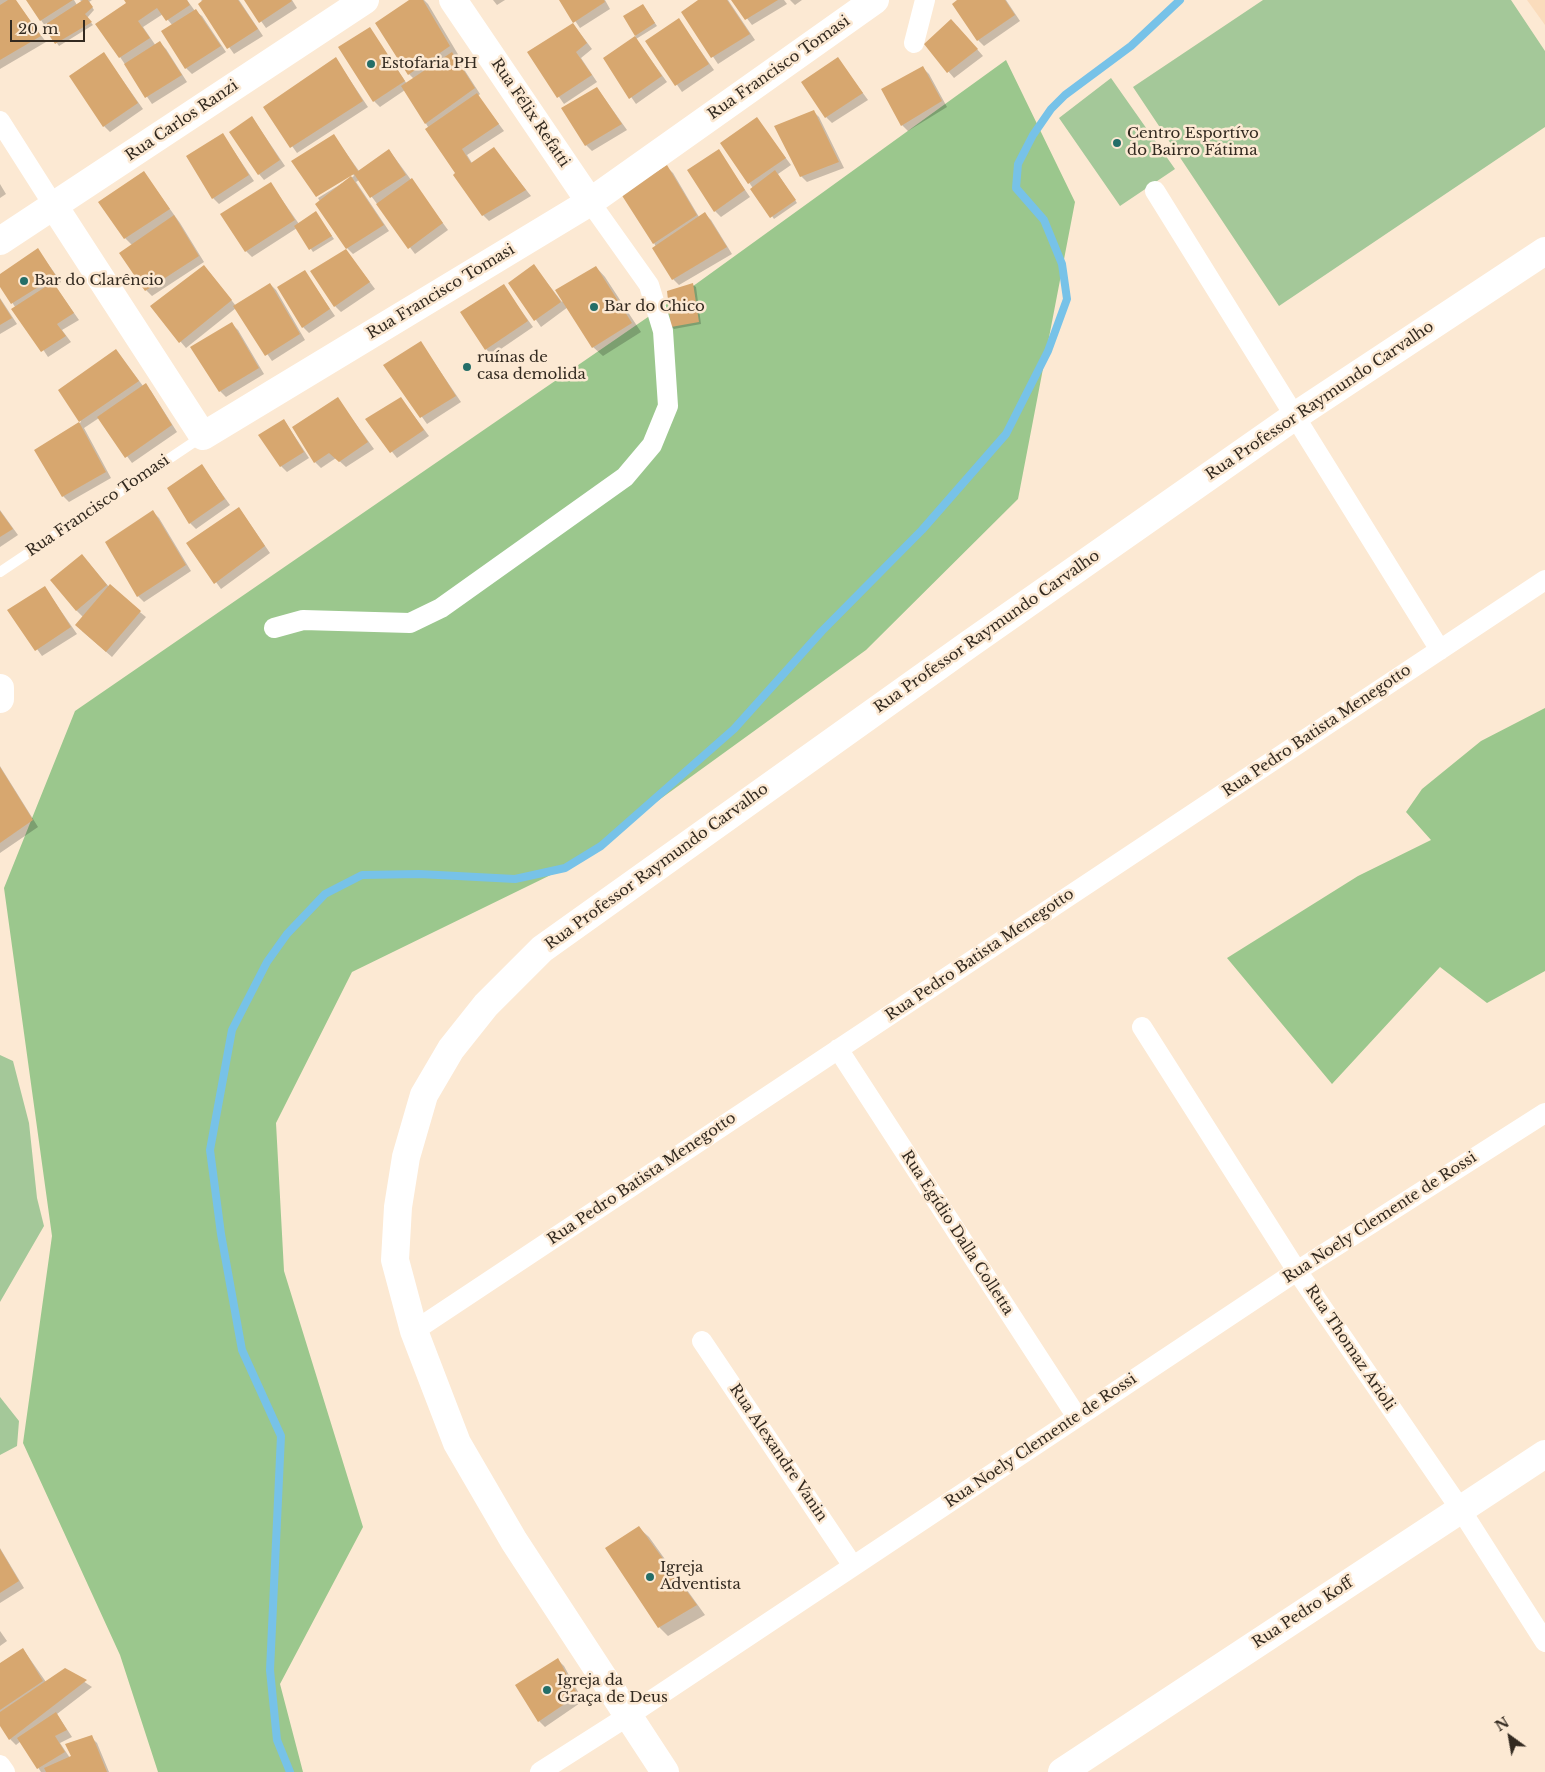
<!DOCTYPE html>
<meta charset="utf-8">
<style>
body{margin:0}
#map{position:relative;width:1545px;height:1772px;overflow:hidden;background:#fce9d3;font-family:"Libre Baskerville",serif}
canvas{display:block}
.north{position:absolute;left:1485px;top:1712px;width:50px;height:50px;-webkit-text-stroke:4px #fce9d3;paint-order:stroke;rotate:328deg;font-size:14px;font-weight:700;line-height:20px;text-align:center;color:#332a20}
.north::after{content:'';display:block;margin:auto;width:18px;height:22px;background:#332a20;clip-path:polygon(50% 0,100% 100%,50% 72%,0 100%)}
.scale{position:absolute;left:10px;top:20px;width:75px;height:22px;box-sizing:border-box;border:2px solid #332a20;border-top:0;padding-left:6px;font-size:15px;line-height:18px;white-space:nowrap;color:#332a20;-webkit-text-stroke:4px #fce9d3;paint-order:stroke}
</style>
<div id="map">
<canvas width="1545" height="1772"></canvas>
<div class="north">N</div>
<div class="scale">20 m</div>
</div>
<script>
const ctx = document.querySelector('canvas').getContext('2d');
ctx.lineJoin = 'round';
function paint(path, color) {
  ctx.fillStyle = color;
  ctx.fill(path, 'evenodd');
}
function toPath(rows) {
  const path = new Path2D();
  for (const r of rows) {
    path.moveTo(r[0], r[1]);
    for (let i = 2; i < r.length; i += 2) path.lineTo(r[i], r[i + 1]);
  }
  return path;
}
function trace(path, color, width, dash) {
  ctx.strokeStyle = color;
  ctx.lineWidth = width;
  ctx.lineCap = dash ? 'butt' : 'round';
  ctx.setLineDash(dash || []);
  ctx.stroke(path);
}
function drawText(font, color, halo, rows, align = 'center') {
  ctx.font = font + ' "Libre Baskerville",serif';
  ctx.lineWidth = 5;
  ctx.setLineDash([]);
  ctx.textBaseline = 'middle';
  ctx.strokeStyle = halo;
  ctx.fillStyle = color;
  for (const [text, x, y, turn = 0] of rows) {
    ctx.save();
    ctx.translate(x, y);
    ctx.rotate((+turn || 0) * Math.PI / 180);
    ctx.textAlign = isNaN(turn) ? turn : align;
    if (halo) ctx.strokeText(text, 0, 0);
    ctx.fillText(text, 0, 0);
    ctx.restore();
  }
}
const built = toPath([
 [1527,0,1545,0,1545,25]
]);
const green = toPath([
 [1263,0,1511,0,1545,51,1545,127,1279,306,1133,87],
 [1111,78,1175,169,1120,206,1059,118],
 [0,1055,13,1061,29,1123,37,1198,44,1226,0,1302],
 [0,1397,19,1421,17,1446,0,1455]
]);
const forest = toPath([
 [1006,60,1075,202,1018,499,866,650,565,868,352,972,276,1123,284,1271,363,1527,280,1684,303,1772,158,1772,120,1655,23,1443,52,1236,4,888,75,711,696,284],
 [1545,708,1545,971,1487,1003,1440,967,1332,1084,1227,958,1358,876,1431,840,1406,812,1422,789,1481,741]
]);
const shadow = toPath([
 [0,0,15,0,46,42,0,69],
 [27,0,74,0,77,5,82,2,80,0,92,0,89,2,94,10,87,18,93,25,59,46],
 [125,0,187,0,195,11,202,16,226,52,192,74,186,68,173,26,163,14,143,27,156,46,160,43,166,49,187,82,152,104,120,57,128,4],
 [201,0,239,0,263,36,234,54,199,4,203,2],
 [246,0,292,0,297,8,266,28],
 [411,0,424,0,428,4,459,56,456,57,480,94,478,96,504,131,467,155,472,163,494,149,531,196,489,221,483,215,405,90,380,107,374,101,370,29,407,84,414,79,409,74],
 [493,0,505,0,497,5],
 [561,0,605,0,610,9,580,28],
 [700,0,728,0,755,40,718,64,683,12],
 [733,0,784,0,787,4,752,25],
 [790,0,802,0,795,5],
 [959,0,1006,0,1020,21,984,46,978,40],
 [645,8,657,26,636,39,667,82,636,104,604,58,636,36,625,17],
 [679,20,714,70,682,92,647,41],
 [573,24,592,49,581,58,597,82,564,104,528,52],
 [957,26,983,56,954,78,925,44],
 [104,54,143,109,110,132,104,126],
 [336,59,368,107,297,153,265,108],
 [838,59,868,100,832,123,826,117],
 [923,68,929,74,947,107,908,131,902,125],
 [597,88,627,130,592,151,586,145],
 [813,111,819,117,844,168,807,182,801,176],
 [252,117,285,166,264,180,259,174],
 [757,119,791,165,778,174,797,203,774,219,722,143],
 [223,135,254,181,219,204,213,198],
 [334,136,359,171,389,150,448,230,415,254,359,180,356,182,389,231,353,254,347,248,318,198,354,176],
 [718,151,750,197,721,217,715,211],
 [667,167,673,173,699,217,705,214,711,220,732,254,679,285,673,279,654,243],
 [144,173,180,223,204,262,152,296,146,290,132,245,125,238],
 [0,184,6,194,0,198],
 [271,184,299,224,318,216,334,239,313,252,297,228,252,257,246,251],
 [38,250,61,282,55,286,79,320,62,330,71,342,48,357,0,284,0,276],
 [346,250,375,289,341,312,335,306],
 [534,266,562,302,596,267,605,277,641,332,603,356,593,347,568,307,541,327,510,283],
 [305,272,335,316,309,333,303,327],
 [210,273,236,306,270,284,276,290,305,340,272,361,236,308,186,348,151,307],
 [503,285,533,327,492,355,486,349],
 [693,285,696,287,701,324,674,329,672,327],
 [0,298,17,324,0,334],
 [232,324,238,330,264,374,226,397,220,391],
 [421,343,461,402,427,424,385,365],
 [116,350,143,386,145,385,151,391,177,432,132,463,99,418,84,428,111,478,69,502,63,496,36,450,81,422,60,390],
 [337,398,374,449,346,467,336,458,321,468,315,462],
 [406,405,429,436,397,458,367,420],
 [284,420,309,458,287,472,281,466],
 [202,466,230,505,196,529,190,523],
 [239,508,270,553,221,589,188,543],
 [0,510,18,535,0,547],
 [153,512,159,518,191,571,144,602,138,596],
 [88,562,109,587,146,617,112,657,82,631,83,617,76,610],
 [45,588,77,634,42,656,9,610],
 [0,766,38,827,0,853],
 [639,1528,649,1537,705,1615,668,1636,659,1627],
 [0,1548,24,1588,0,1603],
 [0,1631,7,1641,0,1646],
 [23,1649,46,1682,65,1669,92,1687,57,1714,72,1737,60,1743,70,1758,91,1737,97,1743,109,1772,41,1772,21,1741,16,1745,10,1739,0,1724,0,1665],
 [558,1660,564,1666,583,1701,545,1727,539,1721]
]);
const stream = toPath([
 [290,1772,277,1740,270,1670,281,1436,242,1350,221,1234,210,1150,232,1030,267,962,287,934,325,894,362,875,419,874,515,879,565,868,601,846,734,729,822,631,922,530,1006,434,1048,351,1067,299,1062,264,1044,220,1016,188,1018,164,1033,135,1051,109,1065,95,1131,46,1180,0]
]);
const building = toPath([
 [8,0,16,0,41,36,0,60,0,5],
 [26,0,73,0,40,21],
 [83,0,88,0,93,7,85,14,92,22,55,44,43,26],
 [124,0,187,0,190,5,166,21,157,8,138,21,150,38,119,58,95,24,126,3],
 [203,0,238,0,258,29,227,49,198,4],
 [244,0,291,0,292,1,259,23],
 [409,0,423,0,450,46,408,75,375,23],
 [559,0,604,0,605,2,573,23],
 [698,0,727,0,750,34,711,58,681,12],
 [731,0,778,0,745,20],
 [957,0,1005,0,1015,15,977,41,952,4],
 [643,4,655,23,635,36,623,16],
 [196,9,221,46,185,69,161,31],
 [679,18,709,64,675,86,645,41],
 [951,19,978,49,947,73,924,44],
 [573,23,587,43,576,52,592,75,557,98,527,52],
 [370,27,405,81,373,102,338,47],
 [635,36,662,76,629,99,603,58],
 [160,41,182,75,145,98,124,64],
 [104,52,138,103,103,127,69,76],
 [452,52,475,88,425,124,401,86],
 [336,57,363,101,290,148,263,107],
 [838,57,863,93,825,118,801,82],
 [923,66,942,101,901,126,881,89],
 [597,87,622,124,585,146,561,108],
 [477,93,499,124,462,149,471,163,494,147,526,190,482,216,453,175,455,173,425,129],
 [814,110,839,162,800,177,774,126],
 [252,116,280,160,258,175,229,132],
 [757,117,786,158,748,184,720,143],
 [223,133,249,175,212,199,186,156],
 [334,134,358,171,389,149,406,175,370,198,354,174,316,197,291,161],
 [719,149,745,190,714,212,687,170],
 [667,165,697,215,653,244,621,194],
 [775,170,796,200,770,218,750,189],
 [144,171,170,209,124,239,98,202],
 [351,176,384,225,346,249,315,204],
 [412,178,443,223,408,249,376,204],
 [271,182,295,220,245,252,220,214],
 [316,211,332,236,309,250,294,226],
 [705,212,727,247,672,280,652,248],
 [174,215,199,256,145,291,119,253],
 [38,248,56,276,11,304,0,287,0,274],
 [346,249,370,282,334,307,310,271],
 [534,264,561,302,534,321,508,283],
 [204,265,232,300,179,343,150,306],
 [596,266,632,323,592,348,555,290],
 [305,270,330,309,302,328,277,287],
 [53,282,74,313,57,324,66,336,41,352,11,309],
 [270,283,300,334,265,356,233,306],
 [693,283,699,322,671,327,667,291],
 [504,284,528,321,485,350,460,312],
 [0,299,12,318,0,325],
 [232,322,259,368,219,392,190,347],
 [421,341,456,396,420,418,383,365],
 [116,349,139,381,79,422,58,390],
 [146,383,172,425,125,458,97,417],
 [338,397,368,442,339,462,329,453,314,463,292,427],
 [401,397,424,430,390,453,365,419],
 [284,419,304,452,280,467,258,435],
 [79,422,106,472,62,497,34,450],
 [202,464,225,499,189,524,167,488],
 [239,507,265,546,214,584,186,543],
 [153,510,186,565,137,597,105,542],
 [0,511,13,529,0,537],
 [82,554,107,585,76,611,50,580],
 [110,584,141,611,106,652,75,625],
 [45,586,71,627,35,651,7,610],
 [0,767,33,820,0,843],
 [639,1526,697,1605,658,1628,605,1548],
 [0,1549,19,1581,0,1593],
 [23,1648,43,1681,0,1710,0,1663],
 [558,1658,578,1695,538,1722,515,1685],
 [65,1668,87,1680,9,1740,0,1726,0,1712],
 [56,1712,67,1730,55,1736,65,1752,37,1769,17,1738],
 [92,1735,107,1772,46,1772,44,1768,71,1756,65,1744]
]);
const lane = toPath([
 [0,572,203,436]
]);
const street = toPath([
 [914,43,925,0],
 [0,121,54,206],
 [1155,191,1440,650],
 [274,628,303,620,410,623,441,608,625,477,652,445,668,406,663,331,649,285,590,202],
 [1142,1027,1297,1271,1461,1510,1545,1642],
 [838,1049,1077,1417],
 [414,1331,1545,580],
 [702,1341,853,1566],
 [0,1765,5,1772],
 [540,1772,628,1716,1297,1271,1545,1113]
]);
const secondary = toPath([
 [453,0,590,202],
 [54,206,203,436,590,202,875,0],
 [0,241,365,0],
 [0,688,0,699],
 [665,1772,514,1541,457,1443,414,1331,395,1260,398,1207,406,1157,424,1095,451,1049,486,1005,542,949,968,645,1295,416,1545,251],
 [1062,1772,1545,1454]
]);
const markers = [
 [371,64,5,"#246e68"],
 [1117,143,5,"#246e68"],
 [24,281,5,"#246e68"],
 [594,307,5,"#246e68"],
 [467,367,5,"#246e68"],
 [650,1577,5,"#246e68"],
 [547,1690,5,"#246e68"]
];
const poiNames = [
 ["Estofaria PH",381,64],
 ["Centro Esportívo",1127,134],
 ["do Bairro Fátima",1127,151],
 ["Bar do Clarêncio",34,281],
 ["Bar do Chico",604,307],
 ["ruínas de",477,358],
 ["casa demolida",477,375],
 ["Igreja",660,1568],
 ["Adventista",660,1585],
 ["Igreja da",557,1681],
 ["Graça de Deus",557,1698]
];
const streetNames = [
 ["Rua Francisco Tomasi",779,68,-35],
 ["Rua Félix Refatti",530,113,56],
 ["Rua Carlos Ranzi",182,121,-34],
 ["Rua Francisco Tomasi",441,292,-31],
 ["Rua Professor Raymundo Carvalho",1320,401,-34],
 ["Rua Francisco Tomasi",98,506,-34],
 ["Rua Professor Raymundo Carvalho",987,632,-35],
 ["Rua Pedro Batista Menegotto",1317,731,-34],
 ["Rua Professor Raymundo Carvalho",657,867,-36],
 ["Rua Pedro Batista Menegotto",980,955,-34],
 ["Rua Pedro Batista Menegotto",642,1179,-34],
 ["Rua Noely Clemente de Rossi",1380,1218,-33],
 ["Rua Egídio Dalla Colletta",957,1233,57],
 ["Rua Thomaz Arioli",1350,1348,56],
 ["Rua Noely Clemente de Rossi",1041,1441,-34],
 ["Rua Alexandre Vanin",778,1453,56],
 ["Rua Pedro Koff",1303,1613,-33]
];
paint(built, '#fadcbc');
paint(green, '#a4c899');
paint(forest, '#9bc78d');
paint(shadow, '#0003');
trace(stream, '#77c2e8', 8);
paint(building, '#d7a76f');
trace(lane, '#fff', 10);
trace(street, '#fff', 20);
trace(secondary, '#fff', 28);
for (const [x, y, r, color] of markers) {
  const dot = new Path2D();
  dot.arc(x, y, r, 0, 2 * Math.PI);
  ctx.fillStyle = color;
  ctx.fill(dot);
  trace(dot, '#fce9d3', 2);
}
drawText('15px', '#332a20', '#fce9d3', poiNames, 'left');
drawText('15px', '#332a20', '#fce9d3', streetNames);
</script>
